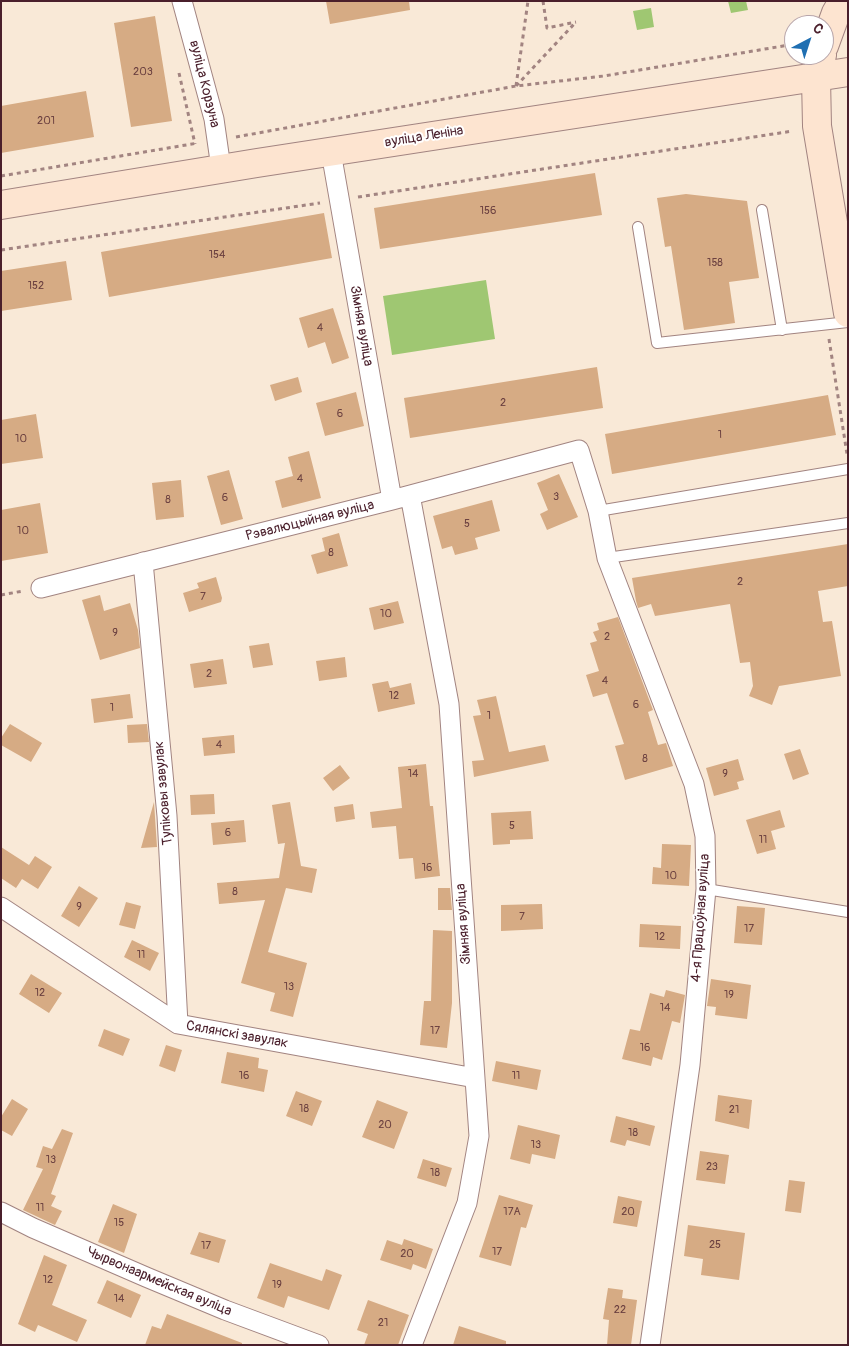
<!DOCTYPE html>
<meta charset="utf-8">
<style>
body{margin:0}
#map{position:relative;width:849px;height:1346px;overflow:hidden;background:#f9e9d7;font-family:Pangolin,sans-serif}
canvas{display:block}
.frame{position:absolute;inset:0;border:2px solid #4a1f2b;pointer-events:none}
.north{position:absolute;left:784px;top:15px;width:50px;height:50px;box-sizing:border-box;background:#fff;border:1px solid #b7a5aa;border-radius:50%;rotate:40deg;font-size:14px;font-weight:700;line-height:20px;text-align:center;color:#4a1f2b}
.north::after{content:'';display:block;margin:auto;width:18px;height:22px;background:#1f6fb2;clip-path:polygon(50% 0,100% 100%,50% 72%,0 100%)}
</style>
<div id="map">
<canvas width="849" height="1346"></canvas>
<div class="frame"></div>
<div class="north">С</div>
</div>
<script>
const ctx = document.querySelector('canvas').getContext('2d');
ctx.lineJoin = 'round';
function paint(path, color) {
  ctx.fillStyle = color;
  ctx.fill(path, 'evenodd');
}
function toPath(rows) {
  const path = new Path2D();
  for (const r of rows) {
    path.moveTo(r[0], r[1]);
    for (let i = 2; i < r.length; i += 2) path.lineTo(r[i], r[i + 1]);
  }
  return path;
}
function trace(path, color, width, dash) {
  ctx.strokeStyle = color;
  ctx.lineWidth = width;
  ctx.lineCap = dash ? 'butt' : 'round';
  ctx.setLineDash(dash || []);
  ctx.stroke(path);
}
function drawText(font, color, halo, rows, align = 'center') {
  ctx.font = font + ' Pangolin,sans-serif';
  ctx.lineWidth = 4;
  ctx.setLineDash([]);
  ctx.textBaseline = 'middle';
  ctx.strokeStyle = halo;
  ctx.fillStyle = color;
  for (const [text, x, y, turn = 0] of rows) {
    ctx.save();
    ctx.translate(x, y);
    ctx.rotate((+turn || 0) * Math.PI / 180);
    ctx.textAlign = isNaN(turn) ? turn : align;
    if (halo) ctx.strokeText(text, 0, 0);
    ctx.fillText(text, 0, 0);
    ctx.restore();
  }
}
const green = toPath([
 [728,1,746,1,748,10,731,13],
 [651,8,654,27,637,30,633,11],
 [486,280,495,339,392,355,383,296]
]);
const building = toPath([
 [326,1,409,1,410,10,330,24],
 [155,16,172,121,131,127,114,23],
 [86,91,94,137,1,153,1,106],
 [595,173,602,215,380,249,374,208],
 [686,194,747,201,759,278,729,282,735,323,684,330,671,246,665,247,657,198],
 [324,213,332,258,109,297,101,252],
 [66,261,72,300,1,311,1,271],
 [333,308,349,358,332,364,325,342,308,348,299,318],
 [597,367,603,408,410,438,404,398],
 [298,377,302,392,275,401,270,385],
 [356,392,364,426,325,436,316,403],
 [828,395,836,435,612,474,605,434],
 [36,414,43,458,1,464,1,420],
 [309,451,321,498,282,508,275,481,293,476,288,457],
 [229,470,243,519,221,525,207,476],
 [559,474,578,517,547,530,540,514,548,510,537,483],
 [181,480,184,517,156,520,152,483],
 [492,500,500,531,475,538,478,549,455,555,452,546,442,549,433,516],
 [40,503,48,553,1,561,1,510],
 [339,533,348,566,317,574,311,555,325,551,322,538],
 [848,544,848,586,818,591,823,622,832,621,841,676,779,686,772,705,749,696,753,686,750,662,740,663,730,604,655,616,651,604,638,608,636,601,632,578],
 [216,577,222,598,221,602,189,612,183,593,199,588,197,583],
 [100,595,104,611,130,603,138,630,140,648,100,660,82,600],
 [398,601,404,623,374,630,369,608],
 [618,617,653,710,648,712,658,745,666,743,673,766,625,780,615,746,624,744,607,693,593,697,586,675,599,671,590,643,597,641,593,632,599,630,597,623],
 [269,643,273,665,253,668,249,646],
 [345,657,347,677,319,681,316,661],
 [223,659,227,684,194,688,190,664],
 [388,681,390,688,411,683,415,704,378,712,372,684],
 [130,694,133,718,94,723,91,699],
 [496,696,509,752,545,745,549,761,474,777,472,761,484,760,473,716,481,715,477,700],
 [10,724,42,743,31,762,1,745,1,738],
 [147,724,149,742,128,743,127,725],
 [234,735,235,753,204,756,202,738],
 [800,749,809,774,793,780,784,754],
 [738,759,744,780,737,782,739,789,714,796,706,768],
 [426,764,430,806,433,806,440,876,415,879,413,858,399,859,396,826,372,828,370,812,402,808,398,767],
 [340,765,350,778,333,791,323,778],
 [214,794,215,814,191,815,190,795],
 [154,802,157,847,141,848],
 [290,802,301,866,317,869,312,893,286,888,268,952,307,963,293,1017,270,1011,275,993,241,983,265,900,219,904,217,883,279,878,285,843,278,844,272,805],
 [353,804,355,819,336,822,334,807],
 [780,810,785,827,771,831,776,849,757,854,746,820],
 [531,811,533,839,510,840,510,844,493,845,491,813],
 [244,820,246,842,213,845,211,823],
 [662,844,691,845,689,886,652,884,653,867,661,868],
 [1,847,29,865,35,856,52,867,38,889,22,879,16,888,1,878],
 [79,886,98,898,79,927,61,916],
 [438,888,450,888,452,910,438,910],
 [126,902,141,906,135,929,119,925],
 [542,904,543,929,501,931,501,905],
 [737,906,765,908,762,945,734,943],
 [640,924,681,926,680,949,639,947],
 [433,930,452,931,452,1003,447,1048,420,1045,424,1001,431,1001],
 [132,940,159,953,150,971,124,957],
 [31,974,62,993,49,1013,19,994],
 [711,979,751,985,747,1019,715,1015,716,1007,707,1006],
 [666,990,685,995,680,1023,672,1021,662,1060,653,1057,651,1066,622,1059,630,1029,640,1031,650,993,664,997],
 [104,1029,130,1039,123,1056,98,1046],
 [166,1045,182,1050,175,1072,159,1066],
 [227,1052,259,1058,258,1068,268,1070,264,1092,221,1083],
 [496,1061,541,1070,537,1090,492,1081],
 [296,1091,322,1101,312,1126,286,1116],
 [718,1095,752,1100,749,1129,715,1121],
 [12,1099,28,1109,12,1136,1,1130,1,1117],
 [377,1100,408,1112,394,1149,362,1137],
 [616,1116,655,1126,650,1146,627,1140,625,1146,610,1142],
 [518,1125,560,1135,555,1159,532,1154,530,1164,510,1159],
 [62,1129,73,1133,51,1194,56,1196,51,1206,62,1211,55,1225,23,1210,43,1169,36,1167,43,1146,52,1149],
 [700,1151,729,1155,725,1184,696,1180],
 [423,1159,452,1168,446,1187,417,1178],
 [789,1180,805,1182,801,1213,785,1211],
 [499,1195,533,1205,526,1228,521,1227,511,1266,479,1257],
 [618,1196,642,1201,637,1227,613,1223],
 [113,1204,137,1214,124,1253,98,1242],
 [688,1225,745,1233,739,1280,701,1275,703,1259,684,1256],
 [199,1232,226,1240,219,1263,190,1254],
 [404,1239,433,1249,426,1269,413,1264,411,1270,380,1260,387,1240,402,1245],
 [44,1255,67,1265,52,1305,87,1320,77,1342,38,1325,35,1332,18,1324],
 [270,1263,322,1281,326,1269,342,1275,329,1310,288,1296,284,1308,257,1298],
 [107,1280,141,1295,131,1318,97,1303],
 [608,1288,623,1290,622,1298,637,1300,631,1345,607,1345,609,1320,603,1319],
 [368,1300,409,1315,398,1345,364,1345,368,1334,357,1330],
 [167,1314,242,1343,242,1345,145,1345,152,1326,161,1329],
 [459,1326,506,1341,506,1345,453,1345]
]);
const path = toPath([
 [543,1,547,28,576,22],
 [179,73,195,144],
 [516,86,576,22],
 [516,86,528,1],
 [236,137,516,86,604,76,789,45,794,38],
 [1,176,198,143],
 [358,197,793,131],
 [1,250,320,203],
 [829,339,847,454],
 [1,595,23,591]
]);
const lane = toPath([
 [762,210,782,330],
 [638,227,657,343,848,322],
 [598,511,848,469],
 [607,558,848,523],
 [706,889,848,912]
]);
const street = toPath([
 [182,1,214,119,221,168],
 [331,152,392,500],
 [410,495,449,704,479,1136,467,1203,412,1345],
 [143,562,167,816,178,1024],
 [41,588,392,500,579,450,598,511,607,558,694,784,705,836,706,889,690,1065,650,1345],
 [1,907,178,1024,475,1078],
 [1,1212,33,1228,146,1277,225,1310,319,1345]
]);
const secondary = toPath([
 [824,46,836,13,843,1],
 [822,55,816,78,817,126,848,313],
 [1,205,257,163,848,72]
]);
const numberNames = [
 ["203",143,72],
 ["201",46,121],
 ["156",488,211],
 ["154",217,255],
 ["158",715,263],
 ["152",36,286],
 ["4",320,328],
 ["2",503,403],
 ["6",340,414],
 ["1",720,435],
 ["10",21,439],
 ["4",300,479],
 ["3",556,497],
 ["6",225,498],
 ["8",168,500],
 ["5",467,524],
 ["10",23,531],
 ["8",331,553],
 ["2",740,582],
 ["7",203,597],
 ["10",386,614],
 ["9",115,633],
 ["2",607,637],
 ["2",209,674],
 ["4",605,681],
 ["12",394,696],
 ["6",636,705],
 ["1",112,708],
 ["1",489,716],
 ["4",219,745],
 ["8",645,759],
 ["14",413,774],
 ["9",725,774],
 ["5",512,826],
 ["6",228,833],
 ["11",763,840],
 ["16",427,868],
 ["10",671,876],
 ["8",235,892],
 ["9",79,907],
 ["7",522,917],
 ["17",749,929],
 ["12",660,937],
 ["11",141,955],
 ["13",289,987],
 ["12",40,993],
 ["19",729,995],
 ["14",665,1008],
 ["17",435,1031],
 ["16",645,1048],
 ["16",244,1076],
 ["11",516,1076],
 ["18",304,1109],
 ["21",734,1110],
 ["20",385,1125],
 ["18",633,1133],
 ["13",536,1145],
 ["13",51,1160],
 ["23",712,1167],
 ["18",435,1173],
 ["11",40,1208],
 ["17А",512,1212],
 ["20",628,1212],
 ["15",119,1223],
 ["25",715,1245],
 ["17",206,1246],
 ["17",497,1252],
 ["20",407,1254],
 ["12",48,1280],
 ["19",277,1285],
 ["14",119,1299],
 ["22",620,1310],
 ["21",383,1323]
];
const streetNames = [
 ["вуліца Корзуна",204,84,76],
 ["вуліца Леніна",424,137,-9],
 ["Зімняя вуліца",361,326,80],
 ["Рэвалюцыйная вуліца",310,521,-14],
 ["Тупіковы завулак",164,793,-95],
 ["4-я Працоўная вуліца",701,918,-86],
 ["Зімняя вуліца",464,924,-94],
 ["Сялянскі завулак",237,1035,10],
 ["Чырвонаармейская вуліца",159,1282,23]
];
paint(green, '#9fc772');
paint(building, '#d6ab84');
trace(lane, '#a28481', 12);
trace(street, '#a28481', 21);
trace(secondary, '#a28481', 30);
trace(path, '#a28481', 3, [4, 4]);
trace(lane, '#fff', 10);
trace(street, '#fff', 19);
trace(secondary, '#fde4d0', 28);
drawText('11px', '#6d4241', null, numberNames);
drawText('14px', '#4a1f2b', '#fff', streetNames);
</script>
